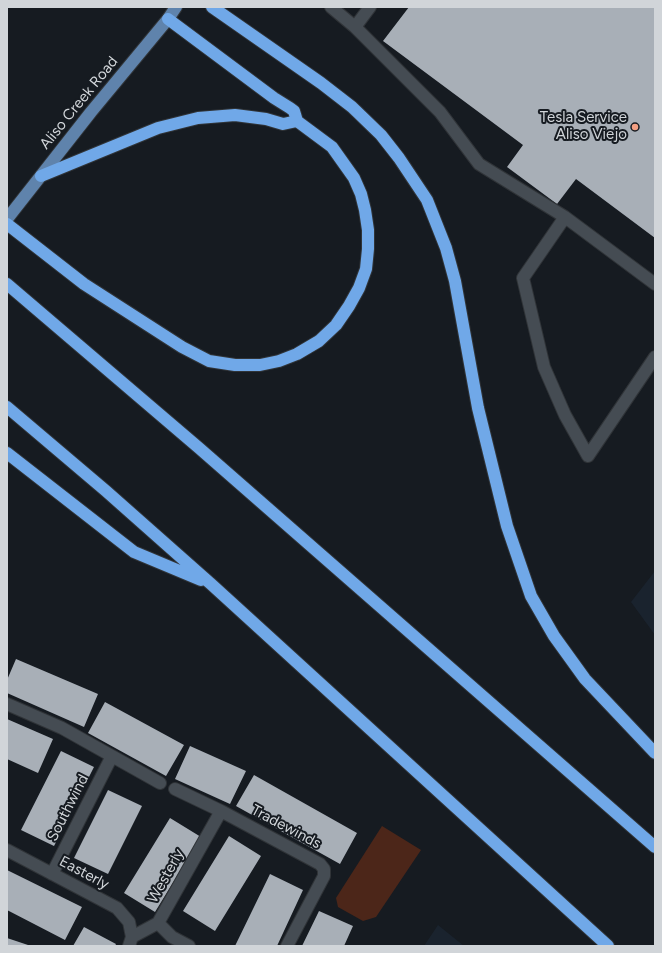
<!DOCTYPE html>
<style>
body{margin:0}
#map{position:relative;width:662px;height:953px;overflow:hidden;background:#161b21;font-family:Figtree,sans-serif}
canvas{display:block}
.frame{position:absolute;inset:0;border:8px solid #d1d5d9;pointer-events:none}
</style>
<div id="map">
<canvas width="662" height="953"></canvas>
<div class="frame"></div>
</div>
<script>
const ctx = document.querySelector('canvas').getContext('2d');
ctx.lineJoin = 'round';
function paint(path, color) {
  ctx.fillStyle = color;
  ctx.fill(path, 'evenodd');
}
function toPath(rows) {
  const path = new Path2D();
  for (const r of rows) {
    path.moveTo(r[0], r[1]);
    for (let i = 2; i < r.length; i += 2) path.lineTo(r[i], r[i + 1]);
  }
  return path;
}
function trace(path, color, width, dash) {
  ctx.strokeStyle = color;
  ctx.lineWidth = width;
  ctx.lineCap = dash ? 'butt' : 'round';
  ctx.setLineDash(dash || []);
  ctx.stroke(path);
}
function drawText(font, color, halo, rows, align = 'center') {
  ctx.font = font + ' Figtree,sans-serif';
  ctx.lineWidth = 4;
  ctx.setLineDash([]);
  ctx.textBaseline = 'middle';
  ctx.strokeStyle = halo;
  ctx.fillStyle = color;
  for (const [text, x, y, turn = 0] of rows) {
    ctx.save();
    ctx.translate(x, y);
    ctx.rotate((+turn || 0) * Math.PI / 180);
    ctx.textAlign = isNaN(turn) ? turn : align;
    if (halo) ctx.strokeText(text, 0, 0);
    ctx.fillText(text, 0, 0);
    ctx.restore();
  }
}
const built = toPath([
 [655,571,655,635,631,602],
 [438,925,464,946,424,946]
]);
const green = toPath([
 [382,826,421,850,376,917,363,921,338,907,336,898]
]);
const building = toPath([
 [409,7,655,7,655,238,576,179,557,204,507,167,523,145,383,41],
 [16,659,98,694,84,727,7,693,7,680],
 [105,702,184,745,166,776,88,733],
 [7,719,53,739,38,773,7,759],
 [190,746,246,771,230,804,175,779],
 [61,751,94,767,54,846,21,830],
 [254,775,357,833,340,864,236,806],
 [108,790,142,806,108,874,74,858],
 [170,818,201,837,155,912,124,893],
 [229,836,261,856,215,931,183,911],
 [7,870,82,907,65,940,7,910],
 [270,874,303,890,277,946,235,946],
 [319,911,353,926,344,946,302,946],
 [84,927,116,944,115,946,73,946],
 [7,938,31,946,7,946]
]);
const minor = toPath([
 [331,7,355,27,440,112,479,164,565,217,655,284],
 [355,27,370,7],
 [565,217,523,278,544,367,565,415,588,456,655,357],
 [7,704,62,728,160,783],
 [175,789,221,811,320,864,324,869,324,876,287,946],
 [7,850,117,908,129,922,132,937],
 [52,874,112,756],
 [158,923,172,937,189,946],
 [129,946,132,937,158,923,221,811]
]);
const major = toPath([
 [7,219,91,112,168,19,176,7]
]);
const highway = toPath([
 [212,7,321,83,352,107,381,135,399,158,427,200,446,248,455,281,478,408,507,526,531,596,554,636,585,679,655,753],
 [41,176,158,128,198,118,235,115,266,119,283,124,297,121],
 [7,224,84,284,182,347,209,361,235,365,260,365,279,361,297,354,319,341,336,325,349,306,359,288,366,269,368,249,368,230,365,210,361,194,354,178,332,147,297,121,294,111,290,108,274,98,168,19],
 [7,284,199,448,655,847],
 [7,407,106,491,211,584,608,946],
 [7,453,134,552,201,580]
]);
const markers = [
 [635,127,4,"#f39f83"]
];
const streetNames = [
 ["Aliso Creek Road",79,103,-51],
 ["Southwind",68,808,-63],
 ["Tradewinds",286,827,28],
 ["Easterly",84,873,28],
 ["Westerly",166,876,-61]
];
const poiNames = [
 ["Tesla Service",627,118],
 ["Aliso Viejo",627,135]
];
paint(built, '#1a232e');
paint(green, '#4c2619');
paint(building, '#a8afb7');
trace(minor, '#303438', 14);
trace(major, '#303438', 14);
trace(highway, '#303438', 14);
trace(minor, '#454c53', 12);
trace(major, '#5f83ac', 12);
trace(highway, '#70a8e8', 12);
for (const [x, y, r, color] of markers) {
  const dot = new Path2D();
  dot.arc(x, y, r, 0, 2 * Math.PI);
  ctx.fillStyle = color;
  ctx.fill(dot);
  trace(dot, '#161b21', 1.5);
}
drawText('15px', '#d1d5d9', '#161b21', streetNames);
drawText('15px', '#d1d5d9', '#161b21', poiNames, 'right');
</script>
